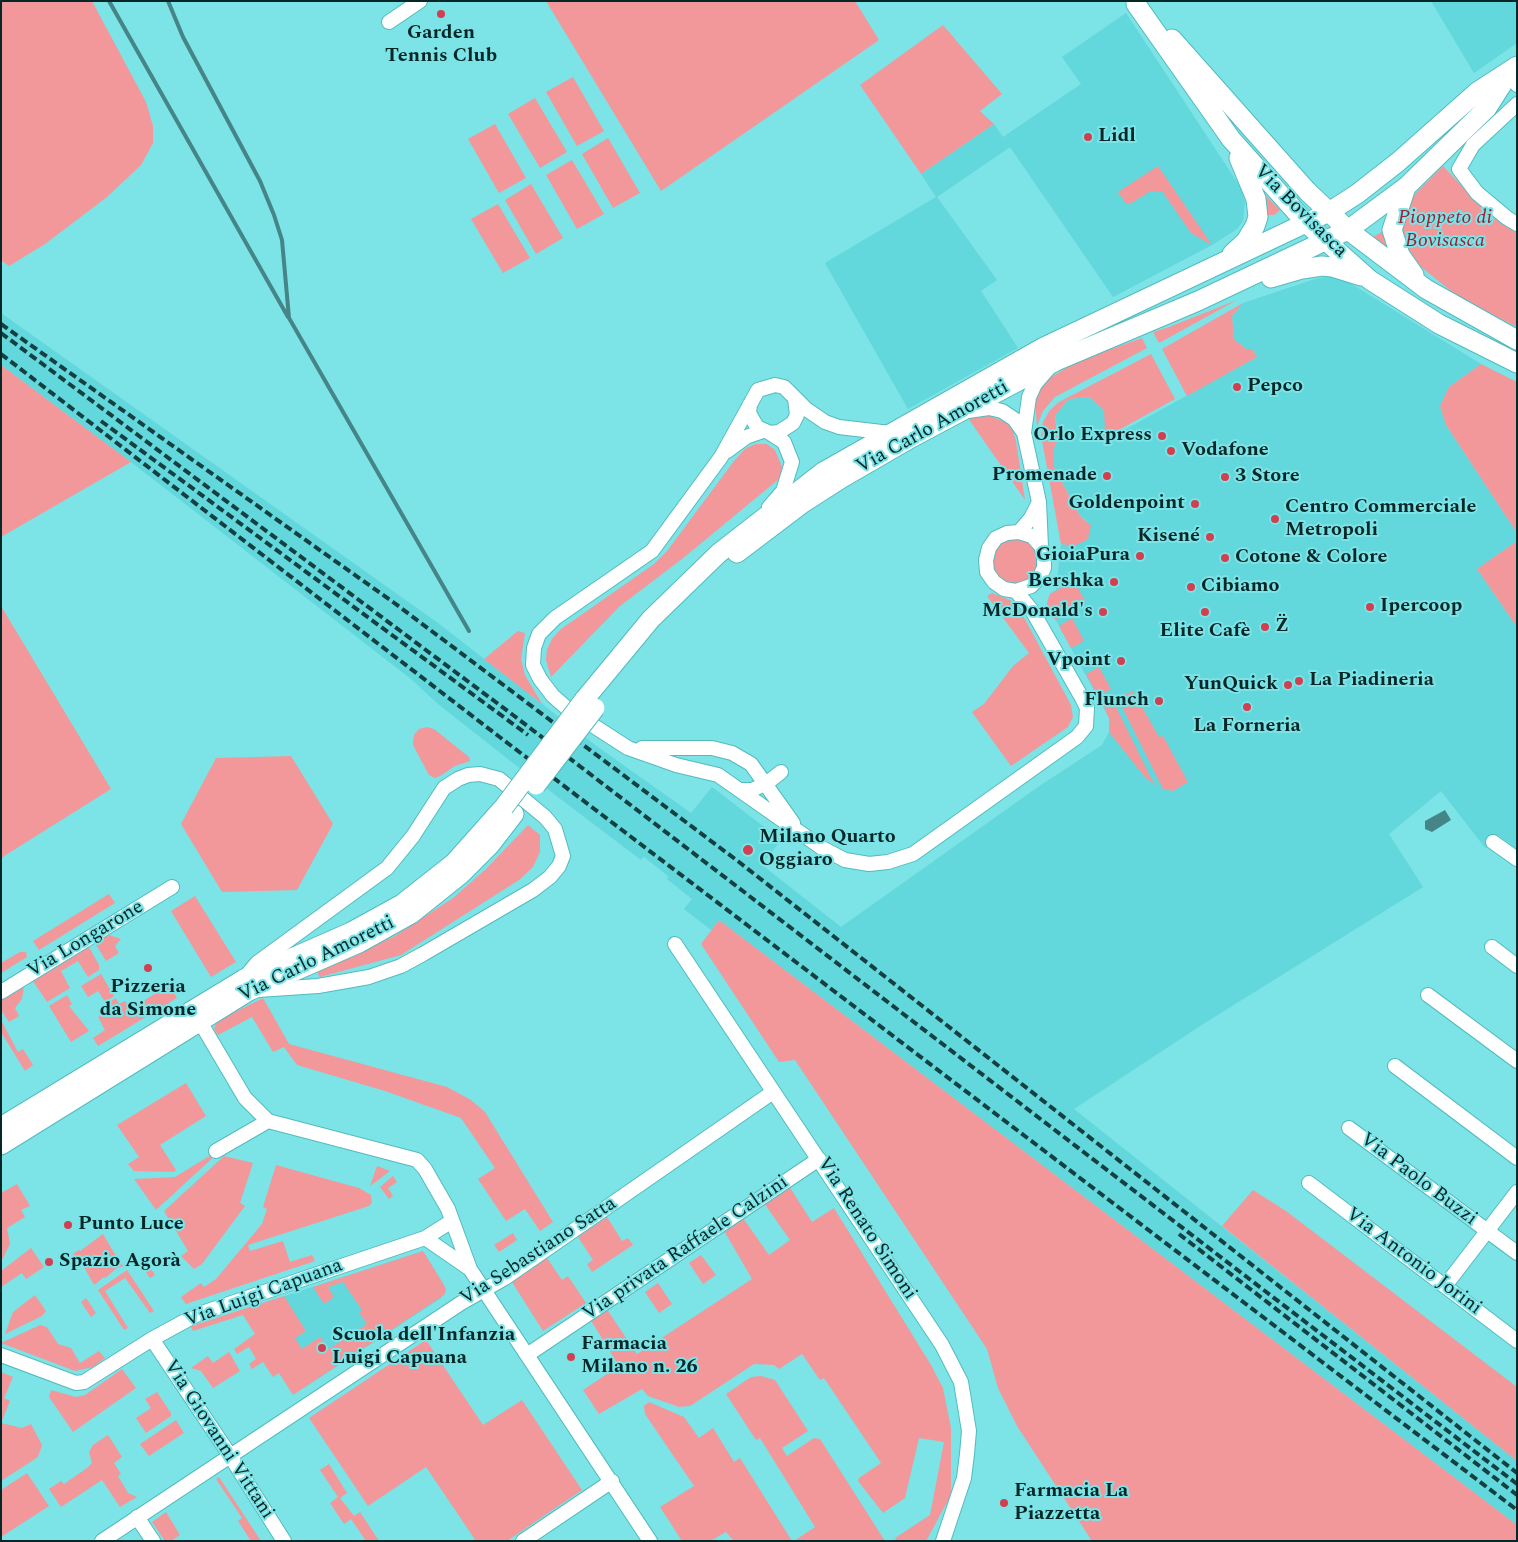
<!DOCTYPE html>
<meta charset="utf-8">
<style>
body{margin:0}
#map{position:relative;width:1518px;height:1542px;overflow:hidden;background:#7ce3e6;font-family:Spectral,serif}
canvas{display:block}
.frame{position:absolute;inset:0;border:2px solid #042728;pointer-events:none}
</style>
<div id="map">
<canvas width="1518" height="1542"></canvas>
<div class="frame"></div>
</div>
<script>
const ctx = document.querySelector('canvas').getContext('2d');
ctx.lineJoin = 'round';
function paint(path, color) {
  ctx.fillStyle = color;
  ctx.fill(path, 'evenodd');
}
function toPath(rows) {
  const path = new Path2D();
  for (const r of rows) {
    if (r.length === 3) {
      path.moveTo(r[0] + r[2], r[1]);
      path.arc(r[0], r[1], r[2], 0, 2 * Math.PI);
      continue;
    }
    path.moveTo(r[0], r[1]);
    for (let i = 2; i < r.length; i += 2) path.lineTo(r[i], r[i + 1]);
  }
  return path;
}
function trace(path, color, width, dash) {
  ctx.strokeStyle = color;
  ctx.lineWidth = width;
  ctx.lineCap = dash ? 'butt' : 'round';
  ctx.setLineDash(dash || []);
  ctx.stroke(path);
}
function drawText(font, color, halo, rows, align = 'center') {
  ctx.font = font + ' Spectral,serif';
  ctx.lineWidth = 4;
  ctx.setLineDash([]);
  ctx.textBaseline = 'middle';
  ctx.strokeStyle = halo;
  ctx.fillStyle = color;
  for (const [text, x, y, turn = 0] of rows) {
    ctx.save();
    ctx.translate(x, y);
    ctx.rotate((+turn || 0) * Math.PI / 180);
    ctx.textAlign = isNaN(turn) ? turn : align;
    if (halo) ctx.strokeText(text, 0, 0);
    ctx.fillText(text, 0, 0);
    ctx.restore();
  }
}
const built = toPath([
 [1431,1,1517,1,1517,43,1474,73],
 [1126,13,1241,188,1245,202,1243,221,1237,229,1212,245,1113,297,1010,147,937,197,997,280,981,291,1018,348,908,409,825,263,936,197,921,174,994,124,1003,137,1081,84,1062,57],
 [1337,275,1481,364,1449,387,1446,425,1517,533,1517,541,1477,569,1517,627,1517,849,1498,835,1486,849,1441,791,1389,834,1423,887,1200,1026,1074,1109,1517,1461,1517,1525,719,920,711,930,684,909,692,899,667,879,668,876,644,857,641,860,513,763,438,704,411,679,131,462,1,365,1,313,438,623,595,745,691,813,712,787,781,840,762,865,841,927,1038,787,1102,745,1109,732,1109,718,1047,604,1050,594,1056,590,1061,544,1073,546,1088,539,1086,520,1080,516,1054,467,1054,448,1059,437,1055,415,1069,399,1089,397,1104,410,1106,430,1101,431,1106,440,1257,357,1252,349,1246,349,1234,339,1232,316,1243,303,1315,279],
 [423,1251,445,1287,445,1293,441,1298,304,1388,251,1307]
]);
const green = toPath([
 [1,1,92,1,146,102,153,126,153,143,141,165,107,197,45,244,9,266,1,260],
 [546,1,855,1,879,40,661,191],
 [943,25,1002,94,980,111,994,124,921,174,860,85],
 [573,77,604,131,577,146,546,92],
 [535,98,567,152,540,168,508,114],
 [495,124,526,178,499,193,468,139],
 [608,138,640,193,613,208,582,154],
 [572,160,604,214,577,229,546,175],
 [1158,166,1212,245,1191,233,1162,191,1149,192,1130,204,1126,203,1118,192],
 [1443,166,1490,216,1517,233,1517,327,1461,299,1421,267,1409,254,1402,240,1401,224,1410,199],
 [531,184,563,238,536,254,505,200],
 [1257,187,1280,210,1274,215,1260,215],
 [498,204,530,258,503,273,471,219],
 [1387,229,1394,253,1371,238],
 [1237,300,1159,343,1153,332,1169,327],
 [1243,303,1232,316,1234,339,1246,349,1252,349,1257,357,1187,396,1162,349],
 [1142,338,1147,348,1055,397,1043,411,1037,426,1035,399,1040,388,1048,379,1078,361],
 [1151,354,1175,399,1104,438,1100,431,1105,430,1104,410,1089,397,1069,399,1055,415,1057,435,1059,437,1054,448,1054,467,1080,516,1091,526,1088,539,1081,543,1073,546,1061,544,1041,435,1043,422,1050,410,1059,402],
 [1481,364,1517,382,1517,533,1446,425,1440,406,1449,387],
 [1,365,131,462,1,537],
 [986,414,1007,423,1013,431,1016,441,1025,500,968,418,976,415],
 [755,444,767,444,775,450,783,469,779,479,682,559,620,606,551,677,546,660,547,649,552,639,561,629,654,564,667,551,734,461,745,449],
 [1015,561,23],
 [1517,541,1517,627,1477,569],
 [1074,581,1086,603,1055,620,1047,604,1048,599,1050,594],
 [992,593,1012,601,1020,610,1071,705,1073,717,1068,727,1011,766,972,712,984,704,1013,666,1029,653,987,596],
 [1,606,111,789,1,858],
 [1072,618,1084,641,1071,648,1059,626],
 [518,631,525,633,521,659,525,675,542,704,484,659],
 [1099,667,1111,689,1098,696,1086,674],
 [1133,691,1159,737,1163,736,1188,782,1173,791,1163,789,1122,707,1119,698],
 [1113,699,1118,711,1155,786,1144,776,1109,732,1109,718,1103,705],
 [427,727,434,729,469,757,470,761,455,766,440,776,435,778,429,775,413,745,414,735,419,729],
 [291,756,333,824,297,890,222,892,181,824,216,758],
 [528,825,540,835,540,852,533,867,519,880,401,955,320,977,317,972,395,936,453,898,486,869],
 [109,894,115,903,39,950,33,941],
 [195,896,236,962,211,977,171,911],
 [719,920,1517,1525,1517,1541,1092,1541,1017,1426,998,1388,987,1349,795,1060,779,1062,701,944],
 [109,935,121,939,115,946,119,953,106,961,95,943],
 [89,947,99,965,99,970,88,977,78,961,61,971,70,988,47,1002,33,981],
 [20,952,26,952,27,957,1,973,1,963],
 [101,974,114,996,105,1002,98,991,88,997,81,986],
 [169,985,177,998,98,1046,93,1038,105,1030,98,1017,110,1010,106,1004,116,998,119,1004,125,1001,130,1009],
 [24,986,22,999,15,1008,19,1016,9,1022,1,1010,1,1000],
 [67,995,72,1004,69,1006,89,1031,71,1042,49,1006],
 [263,998,289,1044,447,1087,471,1100,485,1112,553,1222,540,1231,525,1209,506,1221,478,1179,495,1168,461,1118,385,1091,297,1065,284,1047,273,1052,252,1017,218,1035,214,1029,217,1021],
 [1,1020,18,1052,23,1049,33,1065,25,1071,1,1032],
 [186,1083,206,1116,160,1145,176,1170,174,1172,134,1171,128,1164,139,1157,117,1125],
 [216,1152,218,1153,156,1210,134,1179,175,1177],
 [224,1156,253,1163,240,1203,245,1206,202,1264,194,1269,181,1256,188,1251,164,1211],
 [276,1165,359,1188,371,1195,372,1203,369,1206,248,1245,250,1251,283,1241,290,1262,312,1255,315,1261,186,1304,181,1297,201,1283,204,1287,216,1279,262,1224,267,1209,263,1207],
 [377,1166,390,1171,370,1186],
 [393,1176,397,1182,388,1188,393,1196,389,1199,380,1187],
 [17,1184,30,1206,21,1210,25,1217,7,1228,10,1244,1,1262,1,1193],
 [789,1186,812,1222,834,1208,931,1365,943,1388,951,1428,951,1495,926,1541,897,1541,895,1538,930,1515,944,1442,919,1438,905,1498,883,1513,858,1481,859,1478,881,1463,824,1378,820,1380,802,1354,779,1369,774,1365,754,1364,690,1406,679,1407,648,1396,642,1389,599,1414,583,1390,619,1366,590,1319,606,1308,637,1354,752,1279,723,1229,743,1218,769,1255,790,1240,764,1203],
 [1253,1190,1286,1211,1517,1387,1517,1461,1222,1226],
 [607,1217,622,1241,628,1238,633,1245,592,1272,587,1264,593,1260,578,1237],
 [513,1233,517,1240,499,1252,494,1245],
 [103,1234,119,1261,124,1266,117,1268,105,1278,104,1277,94,1285,79,1258,76,1259,73,1254,79,1250,80,1251],
 [31,1248,44,1267,26,1279,22,1273,1,1287,1,1271],
 [423,1251,444,1285,446,1290,444,1295,293,1395,279,1373,273,1377,263,1362,252,1369,249,1364,256,1359,249,1347,237,1354,234,1349,255,1334,243,1315,193,1331,191,1326,284,1296,306,1331,295,1338,302,1349,320,1337,329,1349,367,1324,359,1312,362,1310,343,1282,328,1287,334,1297,324,1304,313,1287],
 [701,1255,716,1275,703,1284,689,1263],
 [547,1258,562,1280,568,1276,586,1303,543,1331,512,1282],
 [145,1260,155,1275,150,1278,140,1263],
 [127,1270,154,1311,150,1313,125,1278,105,1291,128,1328,124,1330,98,1290],
 [658,1283,672,1304,659,1313,645,1292],
 [35,1295,46,1311,42,1316,5,1334,13,1312],
 [86,1298,96,1313,91,1317,81,1302],
 [40,1325,47,1327,58,1344,71,1348,80,1363,99,1351,105,1358,93,1367,75,1371,1,1343],
 [426,1340,483,1425,522,1400,582,1490,507,1541,476,1541,426,1467,368,1506,309,1418],
 [229,1352,240,1371,213,1388,201,1371,191,1368,208,1356,213,1363],
 [122,1369,136,1388,73,1432,49,1397,51,1390,76,1397,85,1395],
 [1,1372,13,1377,4,1398,10,1401,1,1423],
 [761,1376,775,1380,808,1431,782,1448,787,1456,814,1438,820,1439,885,1541,794,1541,815,1527,760,1438,756,1440,726,1394,751,1377],
 [157,1392,171,1413,171,1416,146,1433,136,1418,151,1408,145,1399],
 [649,1402,684,1417,699,1438,713,1428,734,1462,740,1458,792,1541,734,1541,726,1532,710,1541,682,1541,660,1507,694,1486,645,1414,644,1406],
 [176,1420,184,1433,149,1456,140,1444],
 [1,1423,22,1428,31,1424,42,1445,38,1457,1,1481],
 [108,1435,122,1457,114,1463,121,1474,118,1476,128,1493,137,1497,120,1507,102,1480,61,1507,49,1489,61,1481,64,1484,87,1468,92,1463,89,1452,93,1445],
 [329,1464,347,1493,340,1498,354,1516,360,1512,379,1541,366,1541,351,1519,344,1524,330,1503,338,1497,320,1470],
 [27,1473,49,1506,1,1537,1,1490],
 [219,1477,261,1541,251,1541,238,1521,242,1518,216,1479],
 [166,1512,180,1535,171,1541,165,1541,152,1522]
]);
const water = toPath([
 [1445,810,1451,820,1432,832,1425,829,1425,821]
]);
const stream = toPath([
 [109,1,288,317],
 [168,1,183,37,260,181,274,215,282,240,289,318,469,631]
]);
const street = toPath([
 [389,22,420,1],
 [1512,69,1517,85],
 [1517,104,1473,145,1459,169,1477,193,1507,218,1517,224],
 [750,404,749,413,757,427,770,433,779,432,793,423,797,415,795,399],
 [968,411,989,408,1002,411,1014,419,1024,433],
 [890,433,839,427,825,422,806,409,784,387,775,385,758,390,721,457,652,551,555,618,539,634,534,648,533,665,540,679,553,696,569,710,628,748,676,765,718,775,822,848,845,860,869,864,888,862,913,854,1077,737,1086,726,1087,708,1082,698,1033,612,1016,591],
 [727,451,746,437,763,431],
 [769,507,783,491,792,462,784,442,770,433],
 [1019,532,1032,536,1041,546,1044,557,1044,568,1039,578,1031,586,1016,591,1004,589,994,582,987,572,986,560,989,548,996,538,1007,533,1019,532,1031,518,1039,502],
 [1041,546,1039,502,1024,433,1029,397,1035,384,1049,368],
 [642,748,712,748,732,753,751,764,793,823],
 [740,790,752,790,767,783,781,772],
 [1493,842,1517,859],
 [675,944,942,1345,961,1382,969,1431,967,1454,964,1478,943,1541],
 [1492,947,1517,966],
 [246,976,257,963,387,868,413,836,444,788,458,779,468,775,480,774,499,779,545,817,555,829,563,856,559,866,550,877,533,890,423,954,401,966,369,977,318,986,258,990],
 [1,992,172,887],
 [1428,995,1517,1061],
 [199,1020,245,1098,268,1121,417,1160,425,1169,448,1209,470,1269,650,1541],
 [1395,1066,1517,1158],
 [1349,1128,1517,1253],
 [216,1151,268,1121],
 [1309,1183,1517,1341],
 [425,1238,470,1269],
 [1445,1286,1517,1192],
 [152,1339,227,1451,284,1541],
 [1,1355,76,1383,84,1382,152,1339,196,1315,425,1238,452,1221],
 [527,1355,819,1159],
 [137,1517,153,1541],
 [102,1541,461,1303,505,1278,773,1092],
 [523,1541,612,1481]
]);
const secondary = toPath([
 [1136,4,1231,139,1306,223,1370,280,1439,324,1517,363],
 [1172,39,1307,191,1348,230,1426,289,1517,340],
 [1406,187,1392,230,1400,255,1414,275],
 [1232,254,1246,241,1255,226,1258,217,1256,199,1239,158],
 [1271,278,1302,269,1322,266,1332,267,1361,276],
 [737,553,803,503,842,478,911,438,1056,361,1198,301,1348,230,1406,187,1487,108,1508,75],
 [584,700,651,619,719,553,823,472,1044,347,1329,212,1357,194,1398,162,1477,92,1517,66],
 [1,1127,244,979,351,932,402,904,454,863,502,809],
 [1,1145,249,991,359,943,411,914,461,874,490,845,514,814]
]);
const rail = toPath([
 [1,324,393,602,739,862,1517,1473],
 [1,333,513,715,1517,1484],
 [1,354,497,735,1517,1510],
 [101,421,528,735],
 [1179,1234,1517,1495]
]);
const secondaryBridge = toPath([
 [536,785,595,708],
 [504,807,584,700]
]);
const markers = [
 [441,14,5,"#d04051"],
 [1088,137,5,"#d04051"],
 [1237,387,5,"#d04051"],
 [1162,436,5,"#d04051"],
 [1171,451,5,"#d04051"],
 [1107,476,5,"#d04051"],
 [1225,477,5,"#d04051"],
 [1195,504,5,"#d04051"],
 [1275,519,5,"#d04051"],
 [1210,537,5,"#d04051"],
 [1140,556,5,"#d04051"],
 [1225,558,5,"#d04051"],
 [1114,582,5,"#d04051"],
 [1191,587,5,"#d04051"],
 [1370,607,5,"#d04051"],
 [1103,612,5,"#d04051"],
 [1205,612,5,"#d04051"],
 [1265,627,5,"#d04051"],
 [1121,661,5,"#d04051"],
 [1299,681,5,"#d04051"],
 [1288,685,5,"#d04051"],
 [1159,701,5,"#d04051"],
 [1247,707,5,"#d04051"],
 [748,850,6,"#d04051"],
 [148,968,5,"#d04051"],
 [68,1225,5,"#d04051"],
 [49,1262,5,"#d04051"],
 [322,1348,5,"#d04051"],
 [571,1357,5,"#d04051"],
 [1004,1503,5,"#d04051"]
];
const poiNames = [
 ["Garden",441,34,"center"],
 ["Tennis Club",441,57,"center"],
 ["Lidl",1098,137],
 ["Pepco",1247,387],
 ["Orlo Express",1152,436,"right"],
 ["Vodafone",1181,451],
 ["Promenade",1097,476,"right"],
 ["3 Store",1235,477],
 ["Goldenpoint",1185,504,"right"],
 ["Centro Commerciale",1285,508],
 ["Metropoli",1285,531],
 ["Kisené",1200,537,"right"],
 ["GioiaPura",1130,556,"right"],
 ["Cotone & Colore",1235,558],
 ["Bershka",1104,582,"right"],
 ["Cibiamo",1201,587],
 ["Ipercoop",1380,607],
 ["McDonald's",1093,612,"right"],
 ["Z̈",1275,627],
 ["Elite Cafè",1205,632,"center"],
 ["Vpoint",1111,661,"right"],
 ["La Piadineria",1309,681],
 ["YunQuick",1278,685,"right"],
 ["Flunch",1149,701,"right"],
 ["La Forneria",1247,727,"center"],
 ["Milano Quarto",759,838],
 ["Oggiaro",759,861],
 ["Pizzeria",148,988,"center"],
 ["da Simone",148,1011,"center"],
 ["Punto Luce",78,1225],
 ["Spazio Agorà",59,1262],
 ["Scuola dell'Infanzia",332,1336],
 ["Luigi Capuana",332,1359],
 ["Farmacia",581,1345],
 ["Milano n. 26",581,1368],
 ["Farmacia La",1014,1492],
 ["Piazzetta",1014,1515]
];
const streetNames = [
 ["Via Bovisasca",1300,212,45],
 ["Via Carlo Amoretti",933,428,-29],
 ["Via Longarone",86,940,-31],
 ["Via Carlo Amoretti",317,960,-26],
 ["Via Paolo Buzzi",1418,1180,37],
 ["Via Renato Simoni",866,1229,57],
 ["Via privata Raffaele Calzini",686,1249,-34],
 ["Via Sebastiano Satta",539,1252,-33],
 ["Via Antonio Jorini",1413,1262,37],
 ["Via Luigi Capuana",264,1294,-20],
 ["Via Giovanni Vittani",218,1440,57]
];
const parkNames = [
 ["Pioppeto di",1445,219],
 ["Bovisasca",1445,242]
];
paint(built, '#62d7dc');
paint(green, '#f2989a');
paint(water, '#458587');
trace(stream, '#458587', 4);
trace(street, '#53bbbf', 16);
trace(secondary, '#53bbbf', 21);
trace(street, '#fff', 14);
trace(secondary, '#fff', 19);
trace(rail, '#144041', 4, [8, 4]);
trace(secondaryBridge, '#53bbbf', 21, []);
trace(secondaryBridge, '#fff', 19);
for (const [x, y, r, color] of markers) {
  const dot = new Path2D();
  dot.arc(x, y, r, 0, 2 * Math.PI);
  ctx.fillStyle = color;
  ctx.fill(dot);
  trace(dot, '#7ce3e6', 2);
}
drawText('bold 20px', '#042728', '#7ce3e6', poiNames, 'left');
drawText('20px', '#042728', '#7ce3e6', streetNames);
drawText('italic 20px', '#9a2033', '#7ce3e6', parkNames);
</script>
